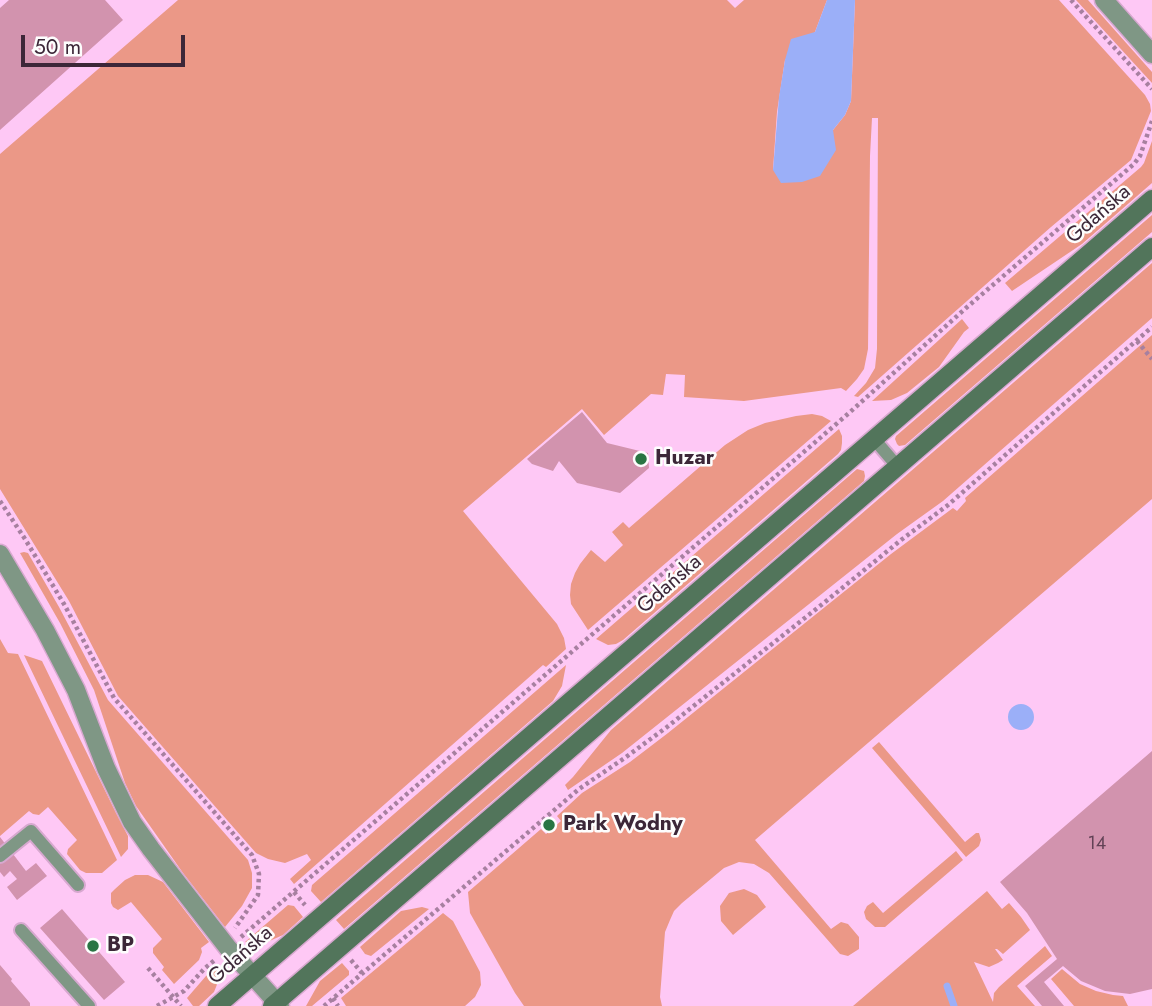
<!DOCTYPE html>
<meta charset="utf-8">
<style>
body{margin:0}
#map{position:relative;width:1152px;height:1006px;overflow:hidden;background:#fec8f5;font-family:Jost,sans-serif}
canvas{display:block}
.scale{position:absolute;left:21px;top:35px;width:164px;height:32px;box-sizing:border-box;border:4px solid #3c2738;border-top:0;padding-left:9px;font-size:21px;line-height:24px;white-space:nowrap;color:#3c2738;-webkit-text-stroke:5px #fdfdfd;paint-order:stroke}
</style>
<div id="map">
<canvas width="1152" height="1006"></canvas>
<div class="scale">50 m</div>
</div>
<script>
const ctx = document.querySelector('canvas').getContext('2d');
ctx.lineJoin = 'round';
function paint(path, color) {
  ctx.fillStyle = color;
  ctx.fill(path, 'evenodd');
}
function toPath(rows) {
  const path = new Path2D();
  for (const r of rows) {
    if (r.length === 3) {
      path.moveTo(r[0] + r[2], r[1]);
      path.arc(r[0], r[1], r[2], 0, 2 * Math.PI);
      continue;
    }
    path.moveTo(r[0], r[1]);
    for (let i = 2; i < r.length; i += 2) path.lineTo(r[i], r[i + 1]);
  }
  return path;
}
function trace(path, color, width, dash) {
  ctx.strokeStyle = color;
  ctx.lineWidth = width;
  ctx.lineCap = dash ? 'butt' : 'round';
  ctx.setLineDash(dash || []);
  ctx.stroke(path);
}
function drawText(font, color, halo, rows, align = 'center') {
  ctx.font = font + ' Jost,sans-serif';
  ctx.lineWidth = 5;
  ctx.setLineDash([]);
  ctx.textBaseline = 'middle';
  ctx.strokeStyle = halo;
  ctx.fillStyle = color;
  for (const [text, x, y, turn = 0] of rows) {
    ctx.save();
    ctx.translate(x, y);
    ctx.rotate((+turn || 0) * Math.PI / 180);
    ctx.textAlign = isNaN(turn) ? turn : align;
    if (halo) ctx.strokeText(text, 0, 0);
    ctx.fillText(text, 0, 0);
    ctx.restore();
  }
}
const green = toPath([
 [178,0,727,0,735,8,744,0,827,0,815,32,785,60,777,112,773,170,833,130,845,115,851,101,855,0,1059,0,1145,95,1150,104,1151,111,1131,160,1051,227,858,397,854,396,866,383,875,368,877,349,878,118,872,118,870,156,868,349,864,369,857,379,846,391,841,388,744,401,684,397,685,375,666,374,663,395,651,394,604,435,582,409,463,511,557,624,564,638,566,649,546,667,543,665,294,884,290,879,311,860,307,854,285,863,268,859,256,853,118,696,69,601,0,489,0,154],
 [1076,0,1088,0,1152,72,1152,83],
 [1152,141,1152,183,1082,244,1012,291,1005,283,1141,167,1144,163],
 [1152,215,1152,232,905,445,899,446,897,444,895,439,896,436],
 [1152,263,1152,318,943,501,897,534,622,753,568,790,565,785,573,777,611,730],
 [962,319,969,328,964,332,939,367,907,393,891,400,872,401],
 [1152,335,1152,499,755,840,831,929,841,922,848,924,859,937,859,949,848,956,840,954,769,873,754,864,739,862,724,868,682,903,674,911,670,920,665,932,660,997,662,1006,524,1006,515,993,470,913,468,892,541,829,546,834,561,821,557,816,582,793,630,762,668,733,891,554,953,508,957,511,966,501,965,498],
 [812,414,822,416,831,421,588,630,571,604,570,595,571,584,575,573,580,564,591,550,605,562,623,545,612,532,623,522,629,528,725,445,748,430,765,423,796,416],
 [839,429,842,436,842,443,841,450,838,454,623,640,616,644,608,645,596,639],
 [857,469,864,471,865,476,864,481,344,929,336,920],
 [24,552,28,553,59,607,108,700,248,860,252,873,252,888,242,906,225,927,183,873,136,806,125,783,94,690,60,623,20,553],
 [0,639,8,653,18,654,117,860,102,873,86,873,80,870,67,854,68,849,77,840,48,807,39,815,33,814,29,811,0,836],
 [24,655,42,661,116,813,128,836,128,849,121,857],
 [566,665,562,686,553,701,321,902,311,891,312,885],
 [879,742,965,842,976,833,979,833,981,840,979,846,966,857,872,748],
 [956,851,963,860,885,927,875,927,866,919,864,912,867,906,873,902,883,913],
 [135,875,148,875,163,882,209,942,201,948,202,952,199,960,174,984,162,970,164,967,153,953,153,948,162,939,131,902,118,910,113,907,111,903,111,893,115,889,125,880],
 [744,889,757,895,766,907,733,935,721,921,720,906,729,893],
 [987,891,1002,909,1009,903,1021,917,1030,930,1003,954,997,949,995,949,1003,960,998,963,989,967,974,962,993,1002,994,993,999,987,1045,946,1052,956,1017,986,1035,1006,853,1006],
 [288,905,294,906,303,917,283,935,265,943,255,944,245,942],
 [422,907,429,909,371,956,365,954,360,947,401,911],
 [443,913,453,921,480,972,481,985,475,997,465,1006,346,1006,341,998],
 [342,963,349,971,349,975,312,1006,306,1006,320,981],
 [220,964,218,982,214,992,199,1006,193,1006,187,998,206,976],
 [1062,969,1080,984,1096,991,1113,995,1123,996,1128,1006,1074,1006,1051,979]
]);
const water = toPath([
 [827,0,855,0,851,101,845,115,833,130,836,150,820,176,802,182,781,183,773,170,779,97,785,60,791,39,815,32],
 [1021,717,13]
]);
const stream = toPath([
 [947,986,954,1006]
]);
const building = toPath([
 [9,0,105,0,123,20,0,130,0,8],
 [582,412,607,443,648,453,649,468,620,493,577,483,559,461,553,471,532,464,527,459],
 [1152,751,1152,989,1130,994,1105,991,1081,981,1063,966,1044,982,1064,1006,1042,1006,1025,986,1057,959,1027,913,1000,882],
 [0,837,26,871,36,863,47,876,17,900,7,887,17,879,10,871,4,877,0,872],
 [62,909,125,982,104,1000,40,928],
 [0,965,12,979,11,981,30,1003,30,1006,0,1006]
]);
const path = toPath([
 [1071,0,1152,89],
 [1137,341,1152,359],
 [0,501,25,539,64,604,114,698,252,855,259,874,258,895,235,928],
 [294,892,305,905],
 [241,937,849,413,966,308,1134,164,1140,156,1152,121],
 [351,960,362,973],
 [148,968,181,1006],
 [333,998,338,1006],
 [157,1006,184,991,205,968,216,959],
 [324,1006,579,789,626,757,667,727,825,602,901,540,948,505,1152,327]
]);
const service = toPath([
 [874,439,898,467],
 [0,856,31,831,78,885],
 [21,930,89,1006]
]);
const minor = toPath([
 [0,554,45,630,76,690,106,768,132,822,151,849,228,948,280,1006]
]);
const tertiary = toPath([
 [1104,0,1152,54]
]);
const secondary = toPath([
 [217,1006,1152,199],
 [272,1006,1152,247]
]);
const markers = [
 [641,459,7,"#297543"],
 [549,825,7,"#297543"],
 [93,946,7,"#297543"]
];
const numberNames = [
 ["14",1097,845]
];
const streetNames = [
 ["Gdańska",1099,215,-41],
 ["Gdańska",670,585,-41],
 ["Gdańska",241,956,-41]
];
const poiNames = [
 ["Huzar",655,459],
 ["Park Wodny",563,825],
 ["BP",107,946]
];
paint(green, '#eb9887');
paint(water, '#9baff8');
trace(stream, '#9baff8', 7);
paint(building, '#d293ae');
trace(service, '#d7a8cf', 16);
trace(minor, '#d7a8cf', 21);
trace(tertiary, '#d7a8cf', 21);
trace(secondary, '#d7a8cf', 21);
trace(path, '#a780a0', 4.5, [3.5, 3.5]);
trace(service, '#7f9785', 12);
trace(minor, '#7f9785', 18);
trace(tertiary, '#7f9785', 18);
trace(secondary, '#52755b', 18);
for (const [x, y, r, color] of markers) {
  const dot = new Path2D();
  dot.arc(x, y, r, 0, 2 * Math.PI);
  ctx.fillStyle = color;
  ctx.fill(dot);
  trace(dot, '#fdfdfd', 2.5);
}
drawText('18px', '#624256', null, numberNames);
drawText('21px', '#3c2738', '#fdfdfd', streetNames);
drawText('bold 21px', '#3c2738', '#fdfdfd', poiNames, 'left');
</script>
